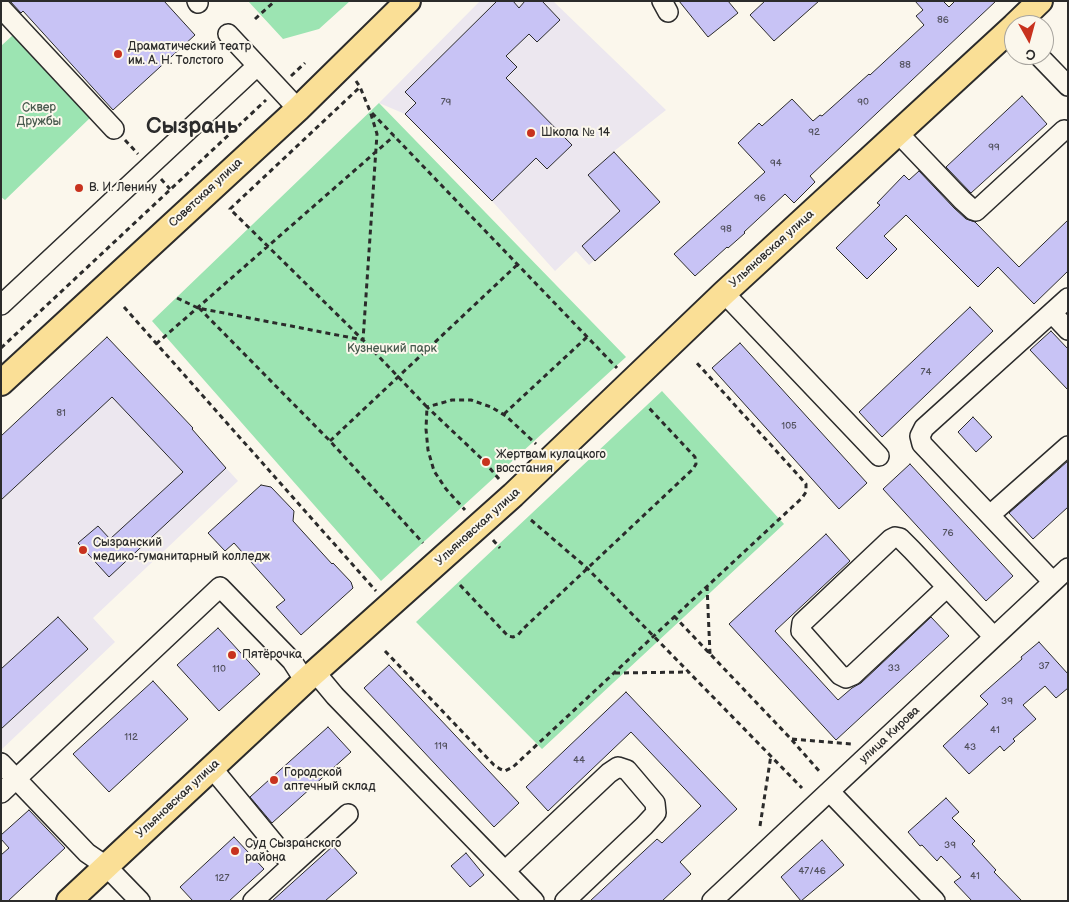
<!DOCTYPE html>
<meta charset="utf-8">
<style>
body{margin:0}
#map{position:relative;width:1069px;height:902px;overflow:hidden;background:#fbf7ec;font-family:"Balsamiq Sans",sans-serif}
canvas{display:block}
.frame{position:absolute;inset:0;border:2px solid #2b2b2b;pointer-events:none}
.north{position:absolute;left:1004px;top:15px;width:50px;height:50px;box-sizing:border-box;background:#fbf7ec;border:1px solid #a8a59f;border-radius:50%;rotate:173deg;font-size:14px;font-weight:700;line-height:20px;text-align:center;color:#2b2b2b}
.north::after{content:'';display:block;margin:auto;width:18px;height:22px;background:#c8321e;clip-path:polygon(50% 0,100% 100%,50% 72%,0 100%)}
</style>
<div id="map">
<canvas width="1069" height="902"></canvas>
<div class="frame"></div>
<div class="north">С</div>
</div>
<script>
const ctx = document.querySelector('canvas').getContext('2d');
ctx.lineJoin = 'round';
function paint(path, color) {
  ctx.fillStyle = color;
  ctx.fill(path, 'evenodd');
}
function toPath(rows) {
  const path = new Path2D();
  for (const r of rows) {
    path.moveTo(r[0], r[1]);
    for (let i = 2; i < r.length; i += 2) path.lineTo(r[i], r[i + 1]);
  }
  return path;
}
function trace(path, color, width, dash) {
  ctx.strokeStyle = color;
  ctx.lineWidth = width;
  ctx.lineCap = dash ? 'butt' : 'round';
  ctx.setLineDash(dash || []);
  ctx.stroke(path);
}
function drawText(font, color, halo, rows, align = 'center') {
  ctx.font = font + ' "Balsamiq Sans",sans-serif';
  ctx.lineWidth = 4;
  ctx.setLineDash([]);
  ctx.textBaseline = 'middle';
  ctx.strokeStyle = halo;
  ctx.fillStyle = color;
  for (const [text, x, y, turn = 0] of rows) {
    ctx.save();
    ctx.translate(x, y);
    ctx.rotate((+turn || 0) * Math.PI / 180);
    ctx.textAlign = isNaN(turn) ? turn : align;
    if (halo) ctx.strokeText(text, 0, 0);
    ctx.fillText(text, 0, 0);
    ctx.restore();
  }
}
const built = toPath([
 [480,1,553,1,666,110,613,152,660,202,589,265,576,251,555,271,492,201,405,114,379,103],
 [107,337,238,481,93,618,115,642,1,750,1,436]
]);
const green = toPath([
 [248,1,350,1,319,29,283,39],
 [13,35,92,116,5,200,1,197,1,46],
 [379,103,626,357,381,581,152,321],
 [662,391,784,524,542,749,416,622]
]);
const building = toPath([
 [10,1,164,1,195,35,113,110,23,11,21,13,10,1],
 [497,1,513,1,519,8,525,1,542,1,560,20,537,42,529,34,506,56,517,67,506,78,572,145,547,169,536,158,492,201,405,114,416,103,405,92,497,1],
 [679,1,728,1,738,13,708,37,679,1],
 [765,1,819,1,774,41,750,15,765,1],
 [915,1,943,1,949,7,955,1,996,1,810,176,815,182,794,203,785,194,744,232,745,233,728,248,727,247,695,276,674,254,765,172,738,143,759,123,762,126,792,99,813,121,820,115,822,116,869,74,870,75,924,25,916,16,923,10,915,1],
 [1022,96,1047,124,971,193,946,167,1022,96],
 [614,152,660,202,595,261,582,246,620,211,588,175,614,152],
 [919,171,954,208,966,219,975,222,1019,267,1068,220,1068,271,1034,304,998,267,978,287,906,215,884,236,897,249,867,279,836,248,880,205,877,203,904,175,909,180,919,171],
 [970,307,993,331,882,437,859,412,970,307],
 [1051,331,1068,349,1068,390,1030,350,1051,331],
 [107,337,193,428,192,429,226,468,109,577,78,543,98,526,110,539,183,472,112,397,1,500,1,436,107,337],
 [740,343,867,483,839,509,712,368,740,343],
 [973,417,992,437,976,452,958,432,973,417],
 [1068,461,1068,507,1033,539,1009,513,1068,461],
 [910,464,1013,576,986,601,883,489,910,464],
 [261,485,271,487,294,511,293,521,332,564,333,563,351,582,353,588,301,635,276,607,285,600,234,543,225,551,208,533,261,485],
 [826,534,850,561,775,631,838,700,852,688,861,683,931,617,949,636,836,740,729,624,826,534],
 [58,617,88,649,1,729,1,669,58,617],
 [218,628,260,674,219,711,177,665,218,628],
 [1039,642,1068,674,1068,688,1056,698,1045,686,1023,705,1036,719,1013,739,1015,741,1004,751,1000,746,969,774,943,746,988,704,980,696,1022,659,1021,657,1039,642],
 [389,665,519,803,494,827,364,688,389,665],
 [153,681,188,719,109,792,73,754,153,681],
 [626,692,737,809,680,862,691,874,662,901,590,901,657,839,662,843,701,806,631,732,548,811,526,787,626,692],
 [328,727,351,752,272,823,250,797,328,727],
 [946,798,959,812,952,818,975,841,972,844,996,870,994,872,1022,901,972,901,954,882,961,877,941,856,937,861,922,845,920,846,908,832,946,798],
 [29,810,65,848,8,901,1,901,1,855,9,848,1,839,1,835,29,810],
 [234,837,264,869,229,901,193,901,180,887,234,837],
 [822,840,844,865,801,901,781,877,822,840],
 [333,846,357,873,325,901,272,901,333,846],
 [466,853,484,875,470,887,451,866,466,853]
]);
const path = toPath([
 [255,19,275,1],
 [291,76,305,63],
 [356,81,360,87,370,111,377,134,363,340,427,407,426,429,428,450,434,471,446,489,465,510],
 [372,113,617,368],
 [125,140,138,154],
 [161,179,170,189],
 [177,298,198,308,363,340,230,209,360,87],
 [124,307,376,591],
 [199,308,330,441,423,543],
 [156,344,394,136],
 [1,348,266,100],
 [504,414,587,337],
 [330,441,518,264],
 [499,479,482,459,427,407,452,400,471,400,491,407,506,416,536,444],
 [531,520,587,568,802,788],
 [493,540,500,548],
 [460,585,508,636,513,637,518,635,524,628,693,469,696,464,695,457,649,408],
 [707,586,710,654],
 [674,616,791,739,820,772],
 [385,651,494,765,500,769,505,771,513,767,802,498,806,492,806,484,798,475,696,362],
 [615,673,689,672],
 [792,739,851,744],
 [760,826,771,755]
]);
const minor = toPath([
 [197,1,198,3],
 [662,1,668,12],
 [1,8,114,129],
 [228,34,298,109],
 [1038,55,1068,86],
 [899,134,962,200,973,210,976,211,1064,130],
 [724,293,879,456],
 [1,305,257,66],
 [1052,313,1068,330],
 [990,515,1068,446],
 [1053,582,922,444,920,436,924,428,1068,298],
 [946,588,853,675,846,678,840,675,801,631,802,623,891,539,895,537,900,538,912,550,994,637],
 [315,672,335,696,534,901],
 [1,763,87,853,106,866,140,901],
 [212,768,292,865,253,901],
 [830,792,935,901],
 [1,793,220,587,292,661,305,681],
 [292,865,348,814],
 [505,871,609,773,618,767,627,770,655,803,656,813,644,826,565,901],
 [712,901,1068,568]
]);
const major = toPath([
 [1015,25,1040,1],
 [1,383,298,109,408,1],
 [69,901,305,681,513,495,724,293,1014,26]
]);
const markers = [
 [118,54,5,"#c8321e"],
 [531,133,5,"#c8321e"],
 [79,188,5,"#c8321e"],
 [486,462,5,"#c8321e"],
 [83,550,5,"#c8321e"],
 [232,655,5,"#c8321e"],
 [274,780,5,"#c8321e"],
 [235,851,5,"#c8321e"]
];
const numberNames = [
 ["86",943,20],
 ["88",905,65],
 ["79",446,102],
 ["90",863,102],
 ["92",814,132],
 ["99",994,147],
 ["94",776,163],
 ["96",760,198],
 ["98",726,229],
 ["74",926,372],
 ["81",61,413],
 ["105",789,426],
 ["76",948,533],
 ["37",1044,666],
 ["33",894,668],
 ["110",219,669],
 ["39",1007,701],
 ["41",995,730],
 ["112",131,737],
 ["119",441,746],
 ["43",970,747],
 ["44",579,760],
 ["39",950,845],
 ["47/46",812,871],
 ["41",975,876],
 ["127",222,878]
];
const poiNames = [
 ["Драматический театр",128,47],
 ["им. А. Н. Толстого",128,61],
 ["Школа № 14",541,133],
 ["В. И. Ленину",89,188],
 ["Жертвам кулацкого",496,455],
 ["восстания",496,469],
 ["Сызранский",93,543],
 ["медико-гуманитарный колледж",93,557],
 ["Пятёрочка",242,655],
 ["Городской",284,773],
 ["аптечный склад",284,787],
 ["Суд Сызранского",245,844],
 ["района",245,858]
];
const parkNames = [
 ["Сквер",39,108],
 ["Дружбы",39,122],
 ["Кузнецкий парк",392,349]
];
const streetNames = [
 ["Советская улица",206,193,-43],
 ["Ульяновская улица",772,249,-42],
 ["Ульяновская улица",478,527,-42],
 ["улица Кирова",890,735,-43],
 ["Ульяновская улица",178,799,-43]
];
const townNames = [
 ["Сызрань",192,127]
];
paint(built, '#ece7ef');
paint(green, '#9ce4b2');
paint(building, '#c8c3f5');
trace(building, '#2b2b2b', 1);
trace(minor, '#2b2b2b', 22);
trace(major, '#2b2b2b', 28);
trace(path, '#2b2b2b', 3, [5, 4]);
trace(minor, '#fbf7ec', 19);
trace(major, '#fadf96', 24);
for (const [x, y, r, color] of markers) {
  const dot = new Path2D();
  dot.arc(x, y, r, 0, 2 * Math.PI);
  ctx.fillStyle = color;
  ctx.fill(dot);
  trace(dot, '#fbf7ec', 2);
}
drawText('10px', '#52515e', null, numberNames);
drawText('12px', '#2b2b2b', '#fbf7ec', poiNames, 'left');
drawText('12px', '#47594d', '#fbf7ec', parkNames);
drawText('12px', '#2b2b2b', '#fbf7ec', streetNames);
drawText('bold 22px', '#2b2b2b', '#fbf7ec', townNames);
</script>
